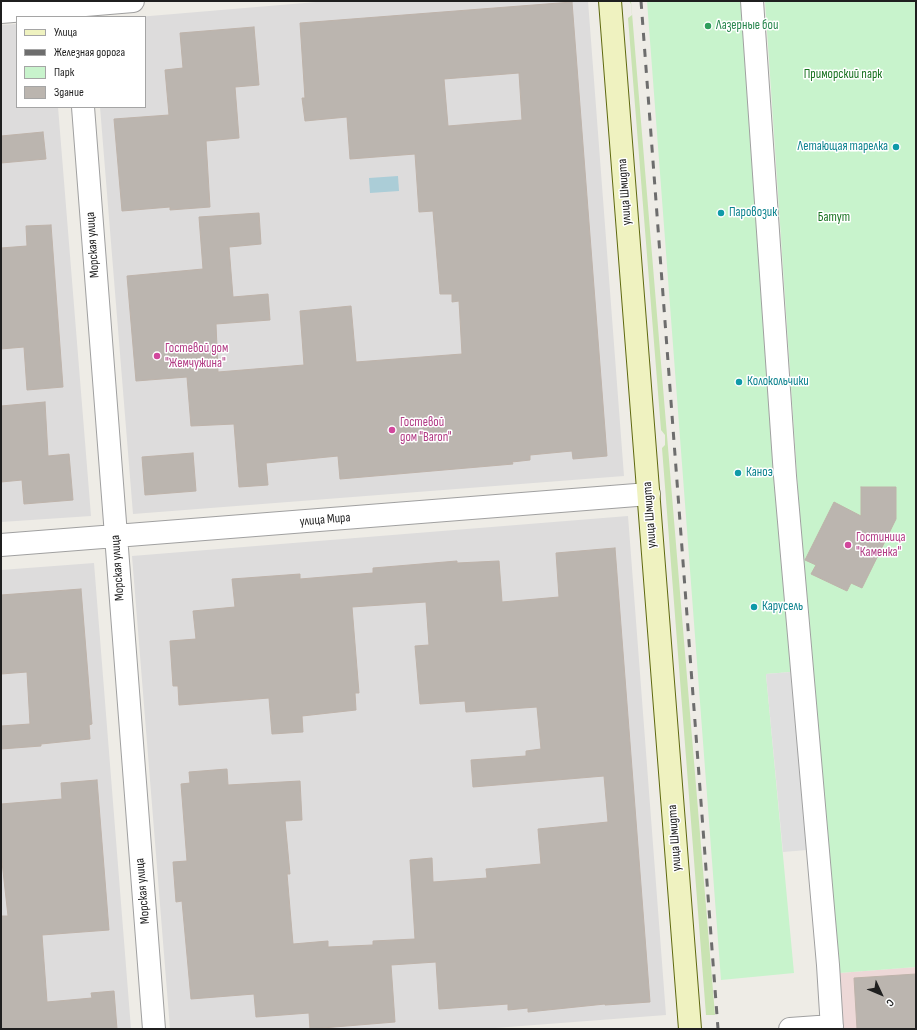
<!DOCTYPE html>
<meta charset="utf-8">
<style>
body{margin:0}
#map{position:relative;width:917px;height:1030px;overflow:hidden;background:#eeece6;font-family:"Sofia Sans Condensed",sans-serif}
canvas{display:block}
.frame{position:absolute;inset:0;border:2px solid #1f1f1f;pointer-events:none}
.legend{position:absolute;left:16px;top:16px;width:130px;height:92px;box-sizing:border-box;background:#fff;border:1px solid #a5a5a5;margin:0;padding:5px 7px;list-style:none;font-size:12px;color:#1f1f1f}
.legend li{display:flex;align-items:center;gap:8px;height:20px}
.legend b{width:20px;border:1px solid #a5a5a5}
.north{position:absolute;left:861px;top:974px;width:40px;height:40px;-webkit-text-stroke:3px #fff;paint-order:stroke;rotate:134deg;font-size:11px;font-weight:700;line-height:16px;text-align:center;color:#1f1f1f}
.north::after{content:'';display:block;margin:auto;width:14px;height:18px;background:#1f1f1f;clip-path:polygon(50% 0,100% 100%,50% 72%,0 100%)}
</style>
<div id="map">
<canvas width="917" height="1030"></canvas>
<div class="frame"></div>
<ul class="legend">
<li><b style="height:5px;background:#eff2c0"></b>Улица</li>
<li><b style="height:5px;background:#6d6d6d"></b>Железная дорога</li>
<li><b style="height:11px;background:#c8f3cc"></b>Парк</li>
<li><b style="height:11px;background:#bbb5af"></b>Здание</li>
</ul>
<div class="north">С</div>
</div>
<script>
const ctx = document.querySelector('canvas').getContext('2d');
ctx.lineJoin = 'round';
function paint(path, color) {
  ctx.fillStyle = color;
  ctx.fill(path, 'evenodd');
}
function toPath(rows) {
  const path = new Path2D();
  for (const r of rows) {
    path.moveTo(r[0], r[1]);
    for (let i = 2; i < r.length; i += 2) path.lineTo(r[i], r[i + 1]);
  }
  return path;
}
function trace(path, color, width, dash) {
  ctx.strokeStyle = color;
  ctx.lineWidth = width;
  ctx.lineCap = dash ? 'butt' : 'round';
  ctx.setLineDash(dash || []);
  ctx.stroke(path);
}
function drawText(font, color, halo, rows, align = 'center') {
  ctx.font = font + ' "Sofia Sans Condensed",sans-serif';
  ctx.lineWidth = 3;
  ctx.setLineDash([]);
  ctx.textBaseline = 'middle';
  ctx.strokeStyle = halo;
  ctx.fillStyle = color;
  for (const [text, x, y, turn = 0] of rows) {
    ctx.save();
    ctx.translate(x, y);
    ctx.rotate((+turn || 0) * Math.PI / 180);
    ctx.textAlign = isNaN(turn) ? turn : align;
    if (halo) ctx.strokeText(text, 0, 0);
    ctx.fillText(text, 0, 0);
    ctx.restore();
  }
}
const residential = toPath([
 [328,1,588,1,624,476,133,514,100,107,145,107,145,17,138,17],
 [17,24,17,107,58,107,91,516,1,522,1,25],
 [628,516,666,1015,482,1029,170,1029,132,556],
 [94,563,131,1029,1,1029,1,570]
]);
const commercial = toPath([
 [916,967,916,1029,842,1029,839,973]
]);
const grass = toPath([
 [629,1,631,1,715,1015,706,1015,662,448,665,445,665,435,661,430,628,18,632,15,631,4]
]);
const park = toPath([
 [647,1,742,1,791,672,766,674,794,973,721,980],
 [765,1,916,1,916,967,839,973,806,609]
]);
const parking = toPath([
 [791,672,807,850,783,852,766,674]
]);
const water = toPath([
 [398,176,399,191,370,193,369,178]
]);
const building = toPath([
 [572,2,607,456,573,459,572,451,530,455,530,460,512,462,513,464,340,479,338,456,266,463,268,485,239,487,234,424,191,426,187,377,136,381,127,276,203,269,199,217,259,213,261,244,229,247,233,297,268,294,270,320,216,324,218,372,304,365,300,311,351,306,356,362,462,354,459,301,452,302,452,294,440,294,433,211,419,212,415,154,350,159,347,117,305,121,302,98,305,98,300,23,572,2],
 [519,73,522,120,448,126,444,79,519,73],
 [254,27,259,85,235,87,239,138,206,141,210,207,170,210,170,207,122,211,114,119,169,115,165,70,183,68,180,33,254,27],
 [43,132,46,159,1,163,1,136,43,132],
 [51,225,63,387,27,390,24,347,1,349,1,248,27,246,26,226,51,225],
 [45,402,48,456,69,454,73,500,24,504,22,480,1,482,1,406,45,402],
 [193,453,196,491,145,495,142,457,193,453],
 [861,487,896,487,896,519,862,588,851,583,847,591,811,574,816,565,805,560,834,502,861,516,861,487],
 [615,548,650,1002,605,1005,605,1004,528,1012,528,1008,508,1010,508,1004,439,1009,436,962,391,965,395,1022,310,1029,309,1013,256,1017,254,994,191,999,182,901,176,902,173,862,187,861,181,784,190,783,189,772,227,769,228,785,300,781,302,820,285,821,290,874,287,874,293,944,328,941,328,947,373,945,373,941,415,939,410,860,432,858,433,882,487,878,486,869,541,864,538,829,608,822,604,776,473,787,471,760,526,756,526,751,541,749,537,707,466,712,465,701,420,704,415,646,429,645,426,602,352,607,359,693,355,693,356,710,302,716,303,732,272,734,269,698,179,705,178,686,173,686,170,641,196,639,193,611,235,607,232,579,300,574,300,579,373,573,373,568,457,561,457,563,499,561,502,602,559,597,556,553,615,548],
 [81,589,92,724,89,725,90,739,41,744,41,746,1,749,1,726,30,724,27,672,1,674,1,595,81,589],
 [97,780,109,930,42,935,47,1002,92,998,91,993,114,991,117,1029,1,1029,1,916,8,916,1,853,1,804,62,799,61,783,97,780],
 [916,974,916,1029,857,1029,854,978,916,974]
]);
const street = toPath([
 [752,1,785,476,828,965,832,1029],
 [1,12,133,1],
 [83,107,154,1029],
 [1,545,649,494],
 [790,1029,832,1026]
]);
const secondary = toPath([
 [610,1,690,1029]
]);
const rail = toPath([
 [641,1,718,1029]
]);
const markers = [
 [708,26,4,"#2e9e5b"],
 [896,147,4,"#0f9aa8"],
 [721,213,4,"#0f9aa8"],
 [157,356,4,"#d1479c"],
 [739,382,4,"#0f9aa8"],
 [392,430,4,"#d1479c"],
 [738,473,4,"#0f9aa8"],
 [848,545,4,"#d1479c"],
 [754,607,4,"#0f9aa8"]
];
const leisureNames = [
 ["Лазерные бои",716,26]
];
const parkNames = [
 ["Приморский парк",843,75],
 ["Батут",834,218]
];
const cultureNames = [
 ["Летающая тарелка",888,147,"right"],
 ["Паровозик",729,213],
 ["Колокольчики",747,382],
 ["Каноэ",746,473],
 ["Карусель",762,607]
];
const streetNames = [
 ["улица Шмидта",625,192,-94],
 ["Морская улица",93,245,-94],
 ["улица Шмидта",650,515,-94],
 ["улица Мира",325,520,-5],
 ["Морская улица",118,568,-94],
 ["улица Шмидта",675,838,-94],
 ["Морская улица",143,891,-95]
];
const hotelNames = [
 ["Гостевой дом",165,349],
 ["\"Жемчужина\"",165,364],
 ["Гостевой",400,423],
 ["дом \"Baron\"",400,438],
 ["Гостиница",856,538],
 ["\"Каменка\"",856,553]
];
paint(residential, '#dddcdc');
paint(commercial, '#edd8d7');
paint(grass, '#c9e3b2');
paint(park, '#c8f3cc');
paint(parking, '#dfdfdf');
paint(water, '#abcdd7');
paint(building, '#bbb5af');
trace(building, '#beb3aa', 1);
trace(street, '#a0a0a0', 24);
trace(secondary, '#606a11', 24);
trace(street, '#fff', 22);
trace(secondary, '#eff2c0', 22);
trace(rail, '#6d6d6d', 3, [8, 8]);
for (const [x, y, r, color] of markers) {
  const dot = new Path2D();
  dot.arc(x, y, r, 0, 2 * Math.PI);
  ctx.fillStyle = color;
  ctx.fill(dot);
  trace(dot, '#fff', 1.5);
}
drawText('13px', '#27864d', '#fff', leisureNames, 'left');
drawText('13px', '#187220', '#fff', parkNames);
drawText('13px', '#0d838f', '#fff', cultureNames, 'left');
drawText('13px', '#1f1f1f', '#fff', streetNames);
drawText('13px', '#b23c85', '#fff', hotelNames, 'left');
</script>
